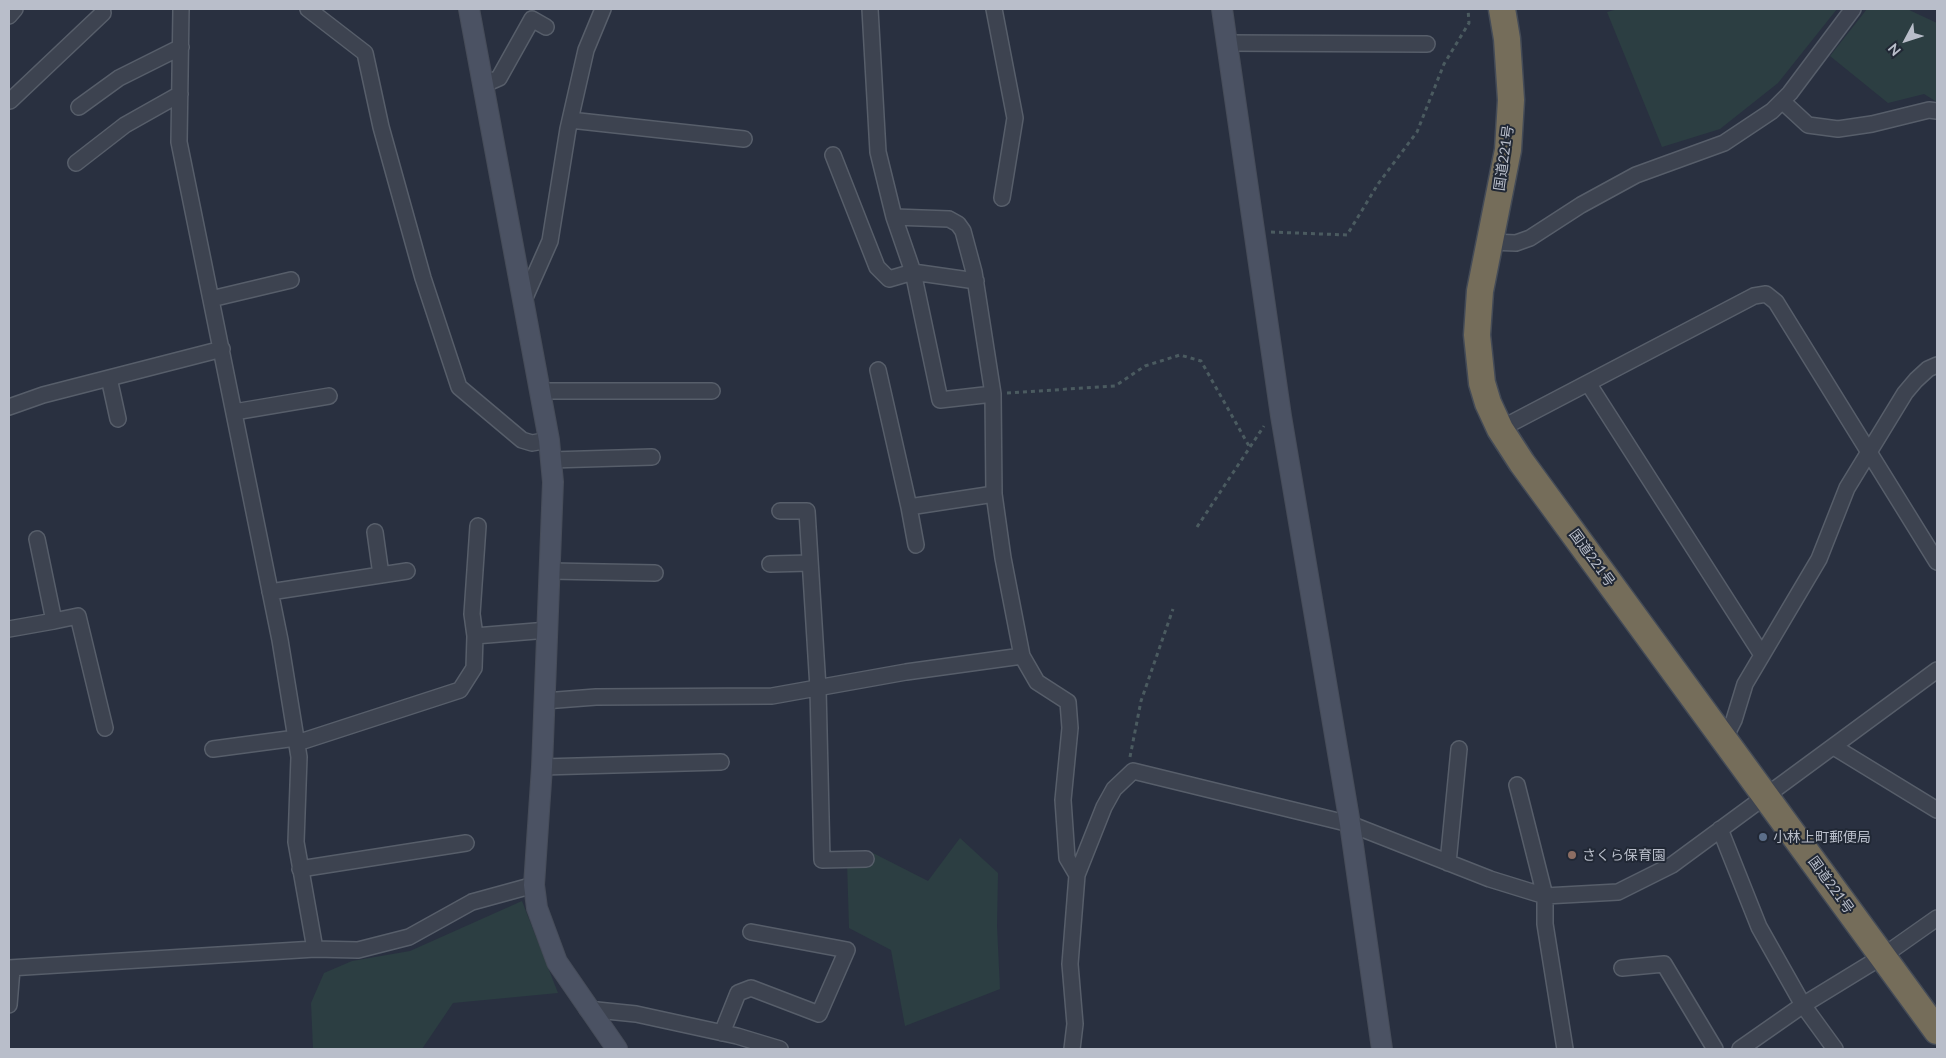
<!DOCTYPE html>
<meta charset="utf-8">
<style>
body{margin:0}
#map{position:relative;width:1946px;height:1058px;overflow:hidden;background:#293040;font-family:Lato,sans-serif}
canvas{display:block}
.frame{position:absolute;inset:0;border:10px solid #b9beca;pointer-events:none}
.north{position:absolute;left:1881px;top:15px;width:50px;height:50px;-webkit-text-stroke:4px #212835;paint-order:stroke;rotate:230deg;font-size:14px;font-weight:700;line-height:20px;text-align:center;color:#b9beca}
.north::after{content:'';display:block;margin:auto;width:18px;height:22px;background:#b9beca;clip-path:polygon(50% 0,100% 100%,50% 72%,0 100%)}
</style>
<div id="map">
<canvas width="1946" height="1058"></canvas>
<div class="frame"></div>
<div class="north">N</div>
</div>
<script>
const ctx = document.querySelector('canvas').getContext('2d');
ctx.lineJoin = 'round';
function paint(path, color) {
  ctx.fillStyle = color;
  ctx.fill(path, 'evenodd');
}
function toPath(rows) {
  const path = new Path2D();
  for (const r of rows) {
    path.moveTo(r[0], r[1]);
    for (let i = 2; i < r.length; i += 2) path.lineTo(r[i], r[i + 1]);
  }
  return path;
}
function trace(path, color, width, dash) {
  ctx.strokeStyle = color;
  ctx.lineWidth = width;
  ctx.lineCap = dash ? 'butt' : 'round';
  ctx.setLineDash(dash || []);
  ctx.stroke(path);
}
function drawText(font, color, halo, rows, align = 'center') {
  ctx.font = font + ' Lato,"Noto Sans JP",sans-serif';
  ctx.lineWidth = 4;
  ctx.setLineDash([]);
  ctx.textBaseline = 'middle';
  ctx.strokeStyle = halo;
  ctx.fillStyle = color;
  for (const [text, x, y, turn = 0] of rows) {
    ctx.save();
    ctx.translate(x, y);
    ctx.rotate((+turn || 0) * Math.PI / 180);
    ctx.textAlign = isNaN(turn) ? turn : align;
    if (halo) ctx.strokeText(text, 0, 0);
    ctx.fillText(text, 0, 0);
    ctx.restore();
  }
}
const green = toPath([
 [1618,9,1837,9,1778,83,1720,129,1662,147,1607,12],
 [1867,9,1907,9,1937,23,1937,102,1924,94,1888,103,1830,56],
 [960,838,998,873,997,926,1000,989,905,1026,891,950,849,928,847,861,873,853,928,881],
 [522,901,558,993,453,1003,422,1049,313,1049,311,1003,324,973,352,961,410,951]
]);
const path = toPath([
 [1271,232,1347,235,1378,184,1417,132,1444,64,1469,23,1468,9],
 [1007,393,1115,386,1145,366,1180,355,1201,361,1249,446],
 [1197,527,1264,426],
 [1130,757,1141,701,1173,609]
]);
const street = toPath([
 [181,9,179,142,280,640,299,757,296,842,315,949],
 [308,9,365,53,381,127,423,278,459,387,522,440,532,443,549,440],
 [870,9,878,152,894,217,949,219,958,224,963,231,974,272,993,394,994,494,1003,558,1022,656,1037,682,1068,702,1070,728,1063,800,1067,858,1077,875],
 [994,9,1015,118,1002,198],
 [9,16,15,9],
 [1227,43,1427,44],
 [483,85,499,78,532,19,546,27],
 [10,101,103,13],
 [1782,101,1808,125,1838,129,1872,124,1929,110,1937,111],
 [79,107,119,78,181,47],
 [570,120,744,139],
 [833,155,877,267,889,279,913,272,976,281],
 [76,163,125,125,180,94],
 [894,217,913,272,940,400,993,394],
 [1490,242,1516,243,1530,238,1581,205,1636,175,1724,143,1772,111,1790,93,1853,9],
 [211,299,291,280],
 [523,302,550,241,568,129,586,50,603,9],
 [878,370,909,507,994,494],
 [109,378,118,419],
 [1588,383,1762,655],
 [540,391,712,391],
 [9,407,43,395,222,349],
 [234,412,329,396],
 [1500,429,1754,296,1766,294,1776,302,1937,562],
 [551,460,652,457],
 [909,507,916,545],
 [780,511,807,511,818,688,822,860,866,859],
 [375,532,381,575],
 [770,564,810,563],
 [551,571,655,573],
 [270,592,407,571],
 [54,621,78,616,105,728],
 [9,629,54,621,37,539],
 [475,636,472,614,478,526],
 [544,701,596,697,772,696,906,672,1022,656],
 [1724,740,1734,720,1745,684,1819,559,1847,488,1905,393,1916,380,1928,369,1937,365],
 [297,743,460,690,474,668,475,636,548,630],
 [1834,747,1937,810],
 [213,749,296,738],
 [542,767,721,762],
 [1517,785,1545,896,1545,924,1565,1049],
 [1720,829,1759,927,1803,1005,1835,1049],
 [1448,863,1459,749],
 [300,869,466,843],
 [9,968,315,949,358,950,409,937,472,902,534,885],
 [1622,968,1664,964,1715,1049],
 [9,1005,12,969],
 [587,1009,636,1014,737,1036,780,1049],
 [722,1033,738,993,751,988,819,1014,847,950,751,932],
 [1072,1049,1075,1024,1070,964,1077,875,1104,807,1114,789,1133,771,1350,824,1490,879,1545,896,1618,892,1672,865,1937,670],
 [1740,1049,1803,1005,1883,956,1937,918]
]);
const secondary = toPath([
 [469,9,549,440,553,482,542,767,534,885,537,908,557,962,617,1049],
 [1222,9,1281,416,1350,824,1382,1049]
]);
const highway = toPath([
 [1502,9,1507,39,1511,100,1508,150,1480,291,1477,335,1482,383,1488,403,1500,429,1522,463,1937,1031]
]);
const markers = [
 [1763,837,5,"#5c6f8a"],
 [1572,855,5,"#8d6e63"]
];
const streetNames = [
 ["国道221号",1504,158,-82],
 ["国道221号",1592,558,54],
 ["国道221号",1831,885,54]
];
const poiNames = [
 ["小林上町郵便局",1773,837],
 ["さくら保育園",1582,855]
];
paint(green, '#2c3e42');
trace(street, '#575e6a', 18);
trace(secondary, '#464c59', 22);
trace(highway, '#444b57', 29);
trace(path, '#4b5b60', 3, [4, 4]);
trace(street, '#3d4350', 15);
trace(secondary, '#4b5263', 20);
trace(highway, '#756d5a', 26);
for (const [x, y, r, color] of markers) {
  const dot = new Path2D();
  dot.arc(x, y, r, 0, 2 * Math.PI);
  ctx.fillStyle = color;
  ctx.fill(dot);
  trace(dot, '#212835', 2);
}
drawText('14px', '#b9beca', '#212835', streetNames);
drawText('14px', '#b9beca', '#212835', poiNames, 'left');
</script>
